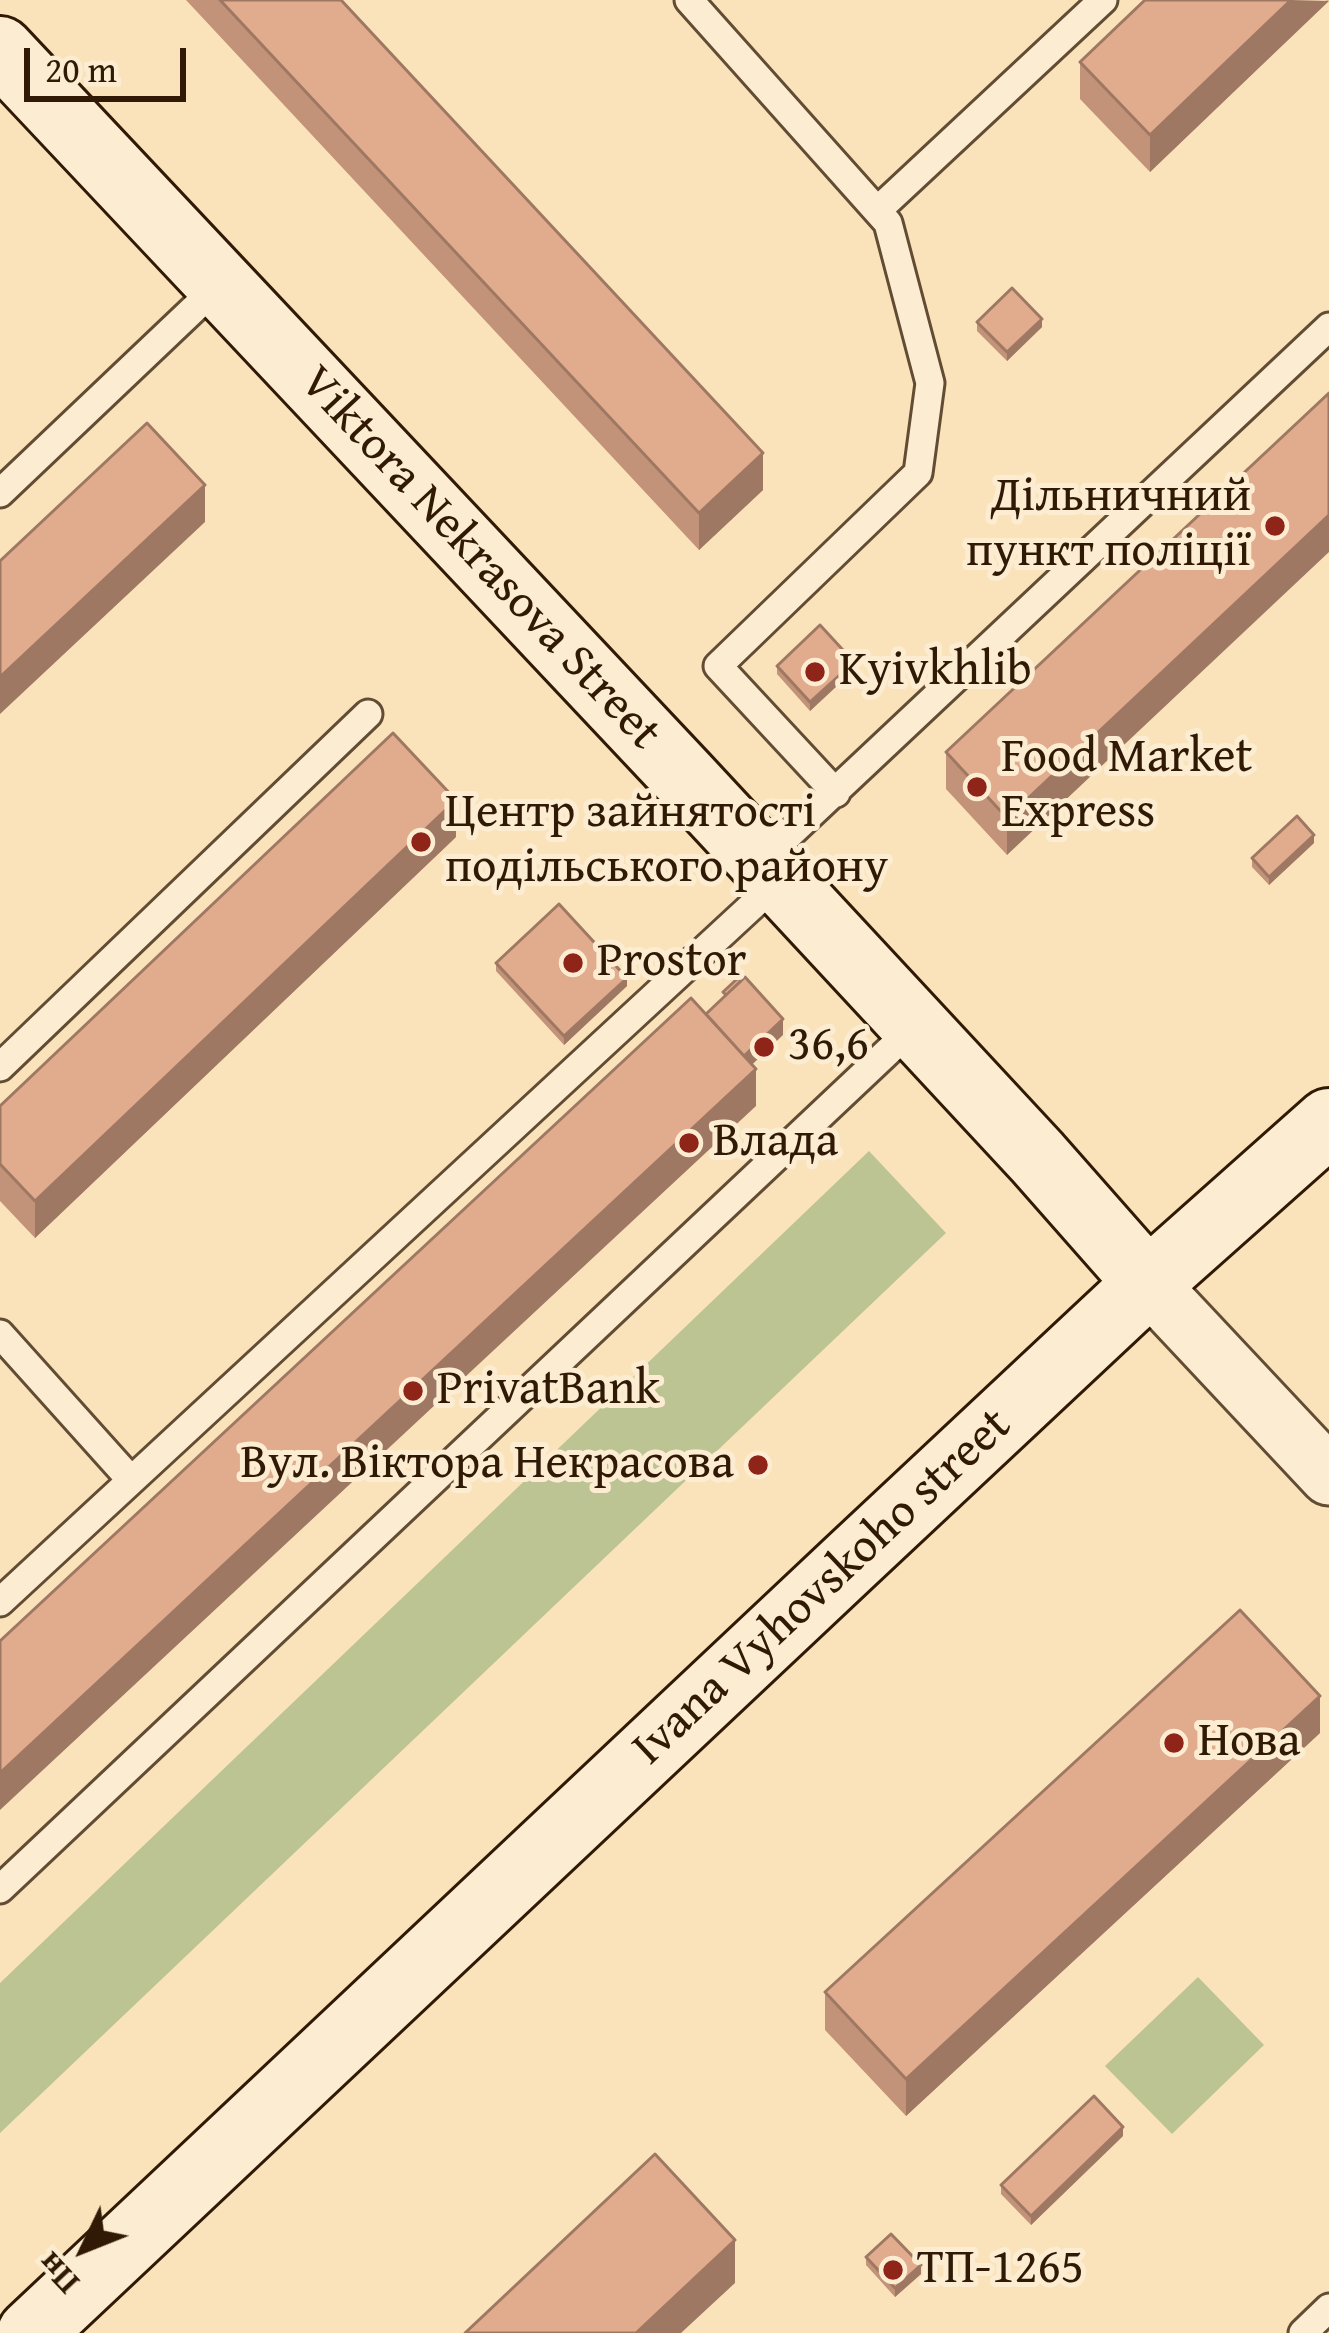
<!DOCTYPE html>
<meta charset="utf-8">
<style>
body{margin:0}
#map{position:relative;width:1329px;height:2333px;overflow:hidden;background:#fae3ba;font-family:"Gentium Book Plus",serif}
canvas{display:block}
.north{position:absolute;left:24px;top:2189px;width:120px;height:120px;-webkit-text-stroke:9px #fcedd2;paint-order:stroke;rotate:227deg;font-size:33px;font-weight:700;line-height:48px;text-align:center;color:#301a06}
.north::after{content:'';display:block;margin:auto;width:42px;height:54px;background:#301a06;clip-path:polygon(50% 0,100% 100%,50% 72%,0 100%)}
.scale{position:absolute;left:24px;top:48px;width:162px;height:54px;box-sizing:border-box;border:6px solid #301a06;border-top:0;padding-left:15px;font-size:36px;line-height:42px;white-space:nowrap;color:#301a06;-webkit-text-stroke:9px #fcedd2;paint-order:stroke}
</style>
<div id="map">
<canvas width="1329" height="2333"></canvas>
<div class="north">Пн</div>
<div class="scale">20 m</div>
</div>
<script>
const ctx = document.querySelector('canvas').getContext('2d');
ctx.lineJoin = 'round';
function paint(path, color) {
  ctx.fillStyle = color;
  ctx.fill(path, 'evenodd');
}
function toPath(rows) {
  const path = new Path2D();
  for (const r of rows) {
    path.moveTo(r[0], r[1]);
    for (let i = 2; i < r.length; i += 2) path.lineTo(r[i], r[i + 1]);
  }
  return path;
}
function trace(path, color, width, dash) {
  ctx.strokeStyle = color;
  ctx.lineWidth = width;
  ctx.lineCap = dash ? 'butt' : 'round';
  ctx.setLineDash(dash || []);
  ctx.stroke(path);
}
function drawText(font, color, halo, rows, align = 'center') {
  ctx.font = font + ' "Gentium Book Plus",serif';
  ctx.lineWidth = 10;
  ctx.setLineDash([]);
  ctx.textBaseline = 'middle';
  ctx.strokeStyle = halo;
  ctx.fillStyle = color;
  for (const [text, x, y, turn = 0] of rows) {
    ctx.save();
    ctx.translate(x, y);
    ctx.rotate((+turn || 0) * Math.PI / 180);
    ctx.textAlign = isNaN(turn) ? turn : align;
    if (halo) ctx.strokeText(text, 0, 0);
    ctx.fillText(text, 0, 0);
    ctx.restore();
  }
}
const green = toPath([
 [869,1151,946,1233,0,2133,0,1983],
 [1198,1977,1264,2045,1172,2134,1105,2066]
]);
const lane = toPath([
 [689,0,888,223,930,383,918,473,718,666,836,793],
 [879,209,1103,0],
 [0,493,220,284],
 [761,861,1329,327],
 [0,1067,368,714],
 [0,1334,131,1480],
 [0,1602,779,881],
 [0,1889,915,1026],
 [1303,2333,1329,2308]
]);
const street = toPath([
 [1148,1283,1329,1476]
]);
const secondary = toPath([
 [0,50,685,778,1037,1157,1148,1283],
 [31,2333,849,1563,1148,1283,1329,1122]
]);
const wall = toPath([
 [186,0,341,0,763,490,699,550],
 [1329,0,1150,172,1080,99,1080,62],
 [977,322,1042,327,1007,361,977,331],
 [1329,393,1007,855,946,789,946,752],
 [777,666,854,670,810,711,777,674],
 [456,837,35,1238,0,1201,0,1106],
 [1314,843,1269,885,1252,867,1252,858],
 [496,963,627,986,564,1045,496,971],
 [1320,1733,906,2116,825,2030,825,1992],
 [1123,2136,1031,2225,1001,2194,1001,2185],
 [866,2257,921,2274,895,2297,866,2265]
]);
const shadedWall = toPath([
 [1291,0,1329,1,1150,172,1150,135],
 [1042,319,1042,327,1007,361,1007,352],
 [763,453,763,490,699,550,699,513],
 [205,485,205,522,0,714,0,677],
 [1329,515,1329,552,1007,855,1007,818],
 [854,662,854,670,810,711,810,702],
 [456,800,456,837,35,1238,35,1201],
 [1314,835,1314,843,1269,885,1269,877],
 [627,978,627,986,564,1045,564,1036],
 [783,1019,783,1035,735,1081,735,1064],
 [756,1069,756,1106,0,1810,0,1773],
 [1320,1696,1320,1733,906,2116,906,2079],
 [1123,2127,1123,2136,1031,2225,1031,2216],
 [735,2240,735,2283,681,2333,636,2333],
 [921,2265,921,2274,895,2297,895,2288]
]);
const building = toPath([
 [220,0,341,0,763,453,699,513,220,0],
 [1145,0,1291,0,1150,135,1080,62,1145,0],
 [1012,288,1042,319,1007,352,977,322,1012,288],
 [1329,393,1329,515,1007,818,946,752,1329,393],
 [147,423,205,485,0,677,0,561,147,423],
 [820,625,854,662,810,702,777,666,820,625],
 [393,733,456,800,35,1201,0,1164,0,1106,393,733],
 [1297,816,1314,835,1269,877,1252,858,1297,816],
 [559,904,627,978,564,1036,496,963,559,904],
 [745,977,783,1019,744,1056,706,1014,745,977],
 [738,978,741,981,726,995,723,992,738,978],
 [691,998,756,1069,0,1773,0,1641,691,998],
 [1240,1610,1320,1696,906,2079,825,1992,1240,1610],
 [1094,2096,1123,2127,1031,2216,1001,2185,1094,2096],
 [655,2154,735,2240,636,2333,465,2333,655,2154],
 [891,2234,921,2265,895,2288,866,2257,891,2234]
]);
const markers = [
 [1275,526,12,"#8f2418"],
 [815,672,12,"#8f2418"],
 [977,787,12,"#8f2418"],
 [421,842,12,"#8f2418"],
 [573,963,12,"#8f2418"],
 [764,1047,12,"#8f2418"],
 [689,1143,12,"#8f2418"],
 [413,1391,12,"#8f2418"],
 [758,1465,12,"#8f2418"],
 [1174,1743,12,"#8f2418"],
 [893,2270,12,"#8f2418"]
];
const poiNames = [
 ["Дільничний",1251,498,"right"],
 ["пункт поліції",1251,553,"right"],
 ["Kyivkhlib",839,672],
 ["Food Market",1001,759],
 ["Express",1001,814],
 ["Центр зайнятості",445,814],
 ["подільського району",445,869],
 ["Prostor",597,963],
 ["36,6",788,1047],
 ["Влада",713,1143],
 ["PrivatBank",437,1391],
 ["Вул. Віктора Некрасова",734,1465,"right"],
 ["Нова",1198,1743],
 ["ТП-1265",917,2270]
];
const streetNames = [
 ["Viktora Nekrasova Street",479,559,47],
 ["Ivana Vyhovskoho street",823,1588,-43]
];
paint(green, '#bbc492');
trace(lane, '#624c33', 33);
trace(street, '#624c33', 63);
trace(secondary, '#301a06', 72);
trace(lane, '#fcedd2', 27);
trace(street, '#fcedd2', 57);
trace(secondary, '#fcedd2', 66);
paint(wall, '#c29379');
paint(shadedWall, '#9e7863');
paint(building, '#e1ab8d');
trace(building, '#9e7863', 3);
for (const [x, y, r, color] of markers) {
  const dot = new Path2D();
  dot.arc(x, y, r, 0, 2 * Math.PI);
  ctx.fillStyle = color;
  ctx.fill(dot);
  trace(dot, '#fcedd2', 4.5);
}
drawText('48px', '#301a06', '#fcedd2', poiNames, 'left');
drawText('48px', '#301a06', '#fcedd2', streetNames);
</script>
